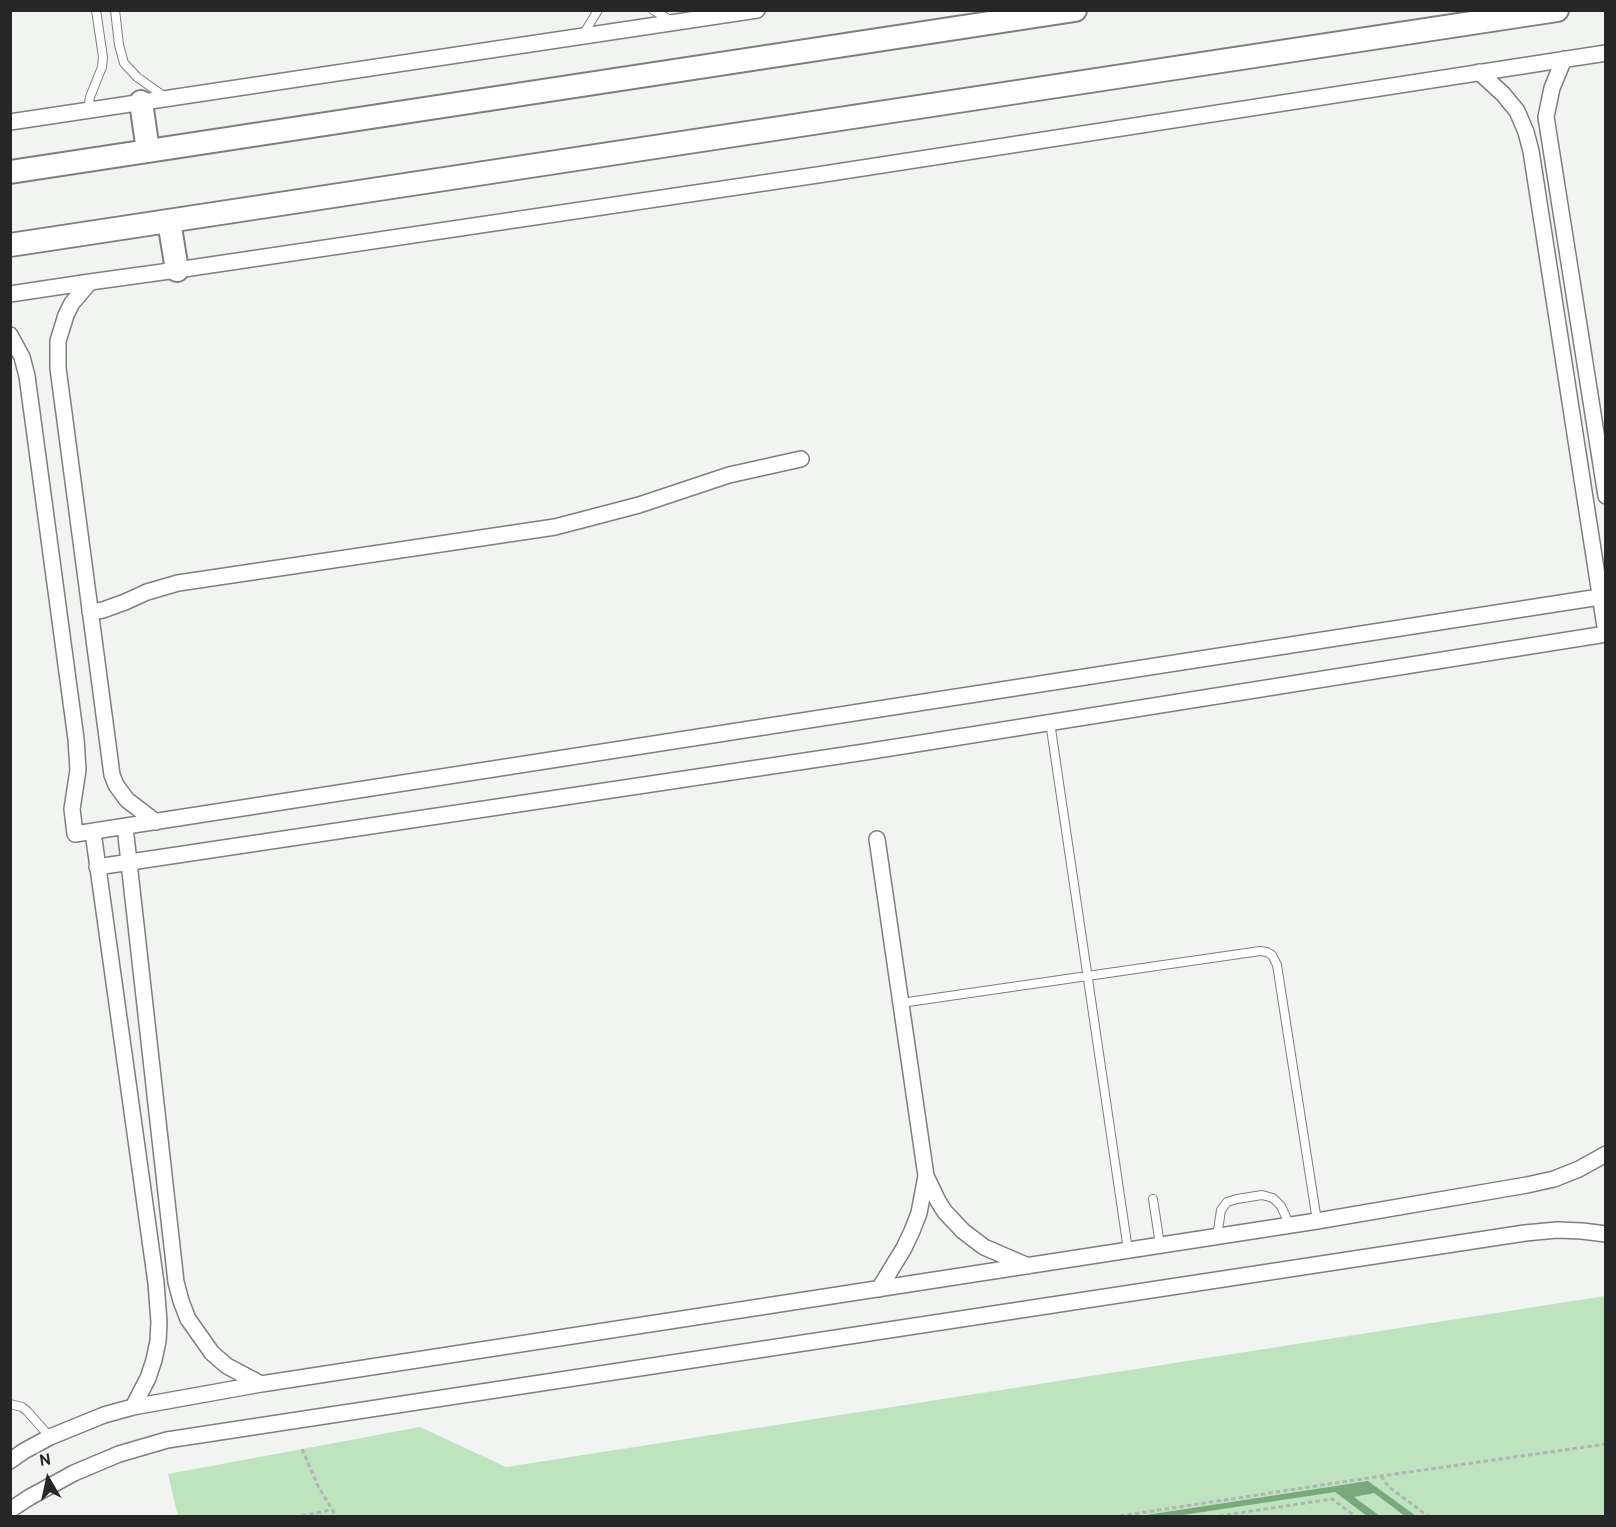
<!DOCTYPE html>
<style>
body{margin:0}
#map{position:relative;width:1616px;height:1527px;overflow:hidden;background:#f2f4f2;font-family:Overpass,sans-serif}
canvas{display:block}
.frame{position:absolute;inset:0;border:12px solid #252625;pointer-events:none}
.north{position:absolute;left:18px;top:1449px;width:60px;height:60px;-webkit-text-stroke:4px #f2f4f2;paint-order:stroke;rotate:351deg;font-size:16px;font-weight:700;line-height:24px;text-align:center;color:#252625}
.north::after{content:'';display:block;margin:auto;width:21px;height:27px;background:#252625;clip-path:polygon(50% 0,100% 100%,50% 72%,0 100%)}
</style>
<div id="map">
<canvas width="1616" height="1527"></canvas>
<div class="frame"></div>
<div class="north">N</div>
</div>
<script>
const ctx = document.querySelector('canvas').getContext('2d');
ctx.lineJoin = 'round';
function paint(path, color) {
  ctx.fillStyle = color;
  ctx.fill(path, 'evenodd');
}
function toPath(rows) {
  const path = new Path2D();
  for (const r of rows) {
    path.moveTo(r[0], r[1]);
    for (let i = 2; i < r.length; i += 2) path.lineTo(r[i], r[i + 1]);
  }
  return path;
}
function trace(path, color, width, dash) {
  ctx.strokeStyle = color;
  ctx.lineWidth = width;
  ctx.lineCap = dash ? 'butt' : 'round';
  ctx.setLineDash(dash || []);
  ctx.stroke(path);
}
const green = toPath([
 [1605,1296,1605,1516,178,1516,168,1474,420,1427,506,1467]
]);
const water = toPath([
 [1368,1481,1416,1516,1405,1516,1374,1493,1354,1497,1380,1516,1367,1516,1335,1492,1176,1516,1140,1516]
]);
const path = toPath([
 [302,1449,318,1486,336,1516],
 [1381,1476,1389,1487,1428,1516],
 [302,1516,331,1510],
 [1120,1516,1381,1476,1606,1444],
 [1219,1516,1332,1499,1355,1516]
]);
const service = toPath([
 [115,10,119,45,124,63,137,77,165,97],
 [653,10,672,21],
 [583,35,598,10],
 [88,111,90,97,102,67,103,57,96,10],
 [1050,722,1128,1250],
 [901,1003,1260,951,1267,952,1272,955,1277,965,1317,1221],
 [1153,1199,1160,1245],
 [1217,1237,1221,1210,1227,1202,1237,1199,1262,1195,1273,1198,1281,1206,1290,1226],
 [10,1404,22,1407,27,1411,50,1437]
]);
const minor = toPath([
 [1564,59,1552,88,1546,117,1606,496],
 [1479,72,1503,94,1517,111,1526,132,1531,151,1606,633],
 [10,122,757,10],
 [90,282,72,303,66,315,58,341,58,368,112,775,116,785,127,800,156,822],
 [10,294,90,282,177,270,824,174,1606,53],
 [10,335,22,357,27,376,76,739,78,770,72,809,75,834,1606,596],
 [90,612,103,610,125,602,147,592,178,583,555,527,639,505,729,475,801,459],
 [125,827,176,1282,181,1301,188,1319,212,1353,227,1366,261,1384],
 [93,832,156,1283,159,1322,158,1341,154,1360,148,1378,133,1407],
 [877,839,926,1176,938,1201,945,1212,963,1231,984,1247,1028,1266],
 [97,867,865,752,1606,634],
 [879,1289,904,1248,912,1231,919,1213,926,1176],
 [10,1461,24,1451,50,1437,104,1415,133,1407,261,1384,1317,1221,1527,1185,1554,1179,1579,1169,1606,1154],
 [10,1510,30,1497,74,1473,119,1454,167,1440,1525,1233,1557,1230,1582,1231,1606,1234]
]);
const secondary = toPath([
 [141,102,148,151],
 [10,172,1075,10],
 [169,221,177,270],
 [10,245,1557,10]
]);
paint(green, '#bee4bf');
paint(water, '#78a87b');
trace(service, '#7d7f7d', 10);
trace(minor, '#7d7f7d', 18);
trace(secondary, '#7d7f7d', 26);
trace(path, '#b2b4b2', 3, [4.5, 3]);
trace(service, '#fff', 8);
trace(minor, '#fff', 15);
trace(secondary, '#fff', 22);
</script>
